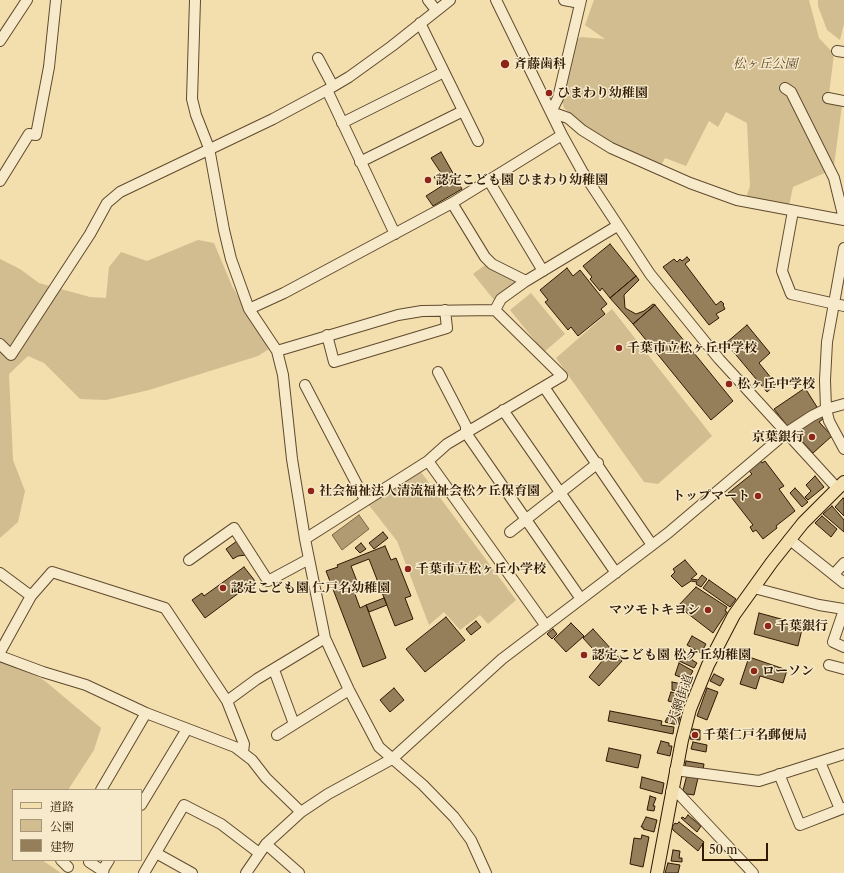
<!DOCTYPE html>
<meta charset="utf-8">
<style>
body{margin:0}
#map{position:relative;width:844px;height:873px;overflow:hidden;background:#f3dead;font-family:"Libre Caslon Text","Noto Serif JP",serif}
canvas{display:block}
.legend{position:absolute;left:12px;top:789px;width:130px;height:72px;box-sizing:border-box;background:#f7eaca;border:1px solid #a7967a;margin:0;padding:5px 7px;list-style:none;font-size:12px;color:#2f1903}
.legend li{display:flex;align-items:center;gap:8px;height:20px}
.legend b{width:20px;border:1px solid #a7967a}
.scale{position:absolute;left:702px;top:843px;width:66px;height:18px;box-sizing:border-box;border:2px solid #2f1903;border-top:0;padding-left:5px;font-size:12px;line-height:14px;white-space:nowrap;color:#2f1903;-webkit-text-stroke:3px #f7eaca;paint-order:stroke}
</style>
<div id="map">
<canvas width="844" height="873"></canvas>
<ul class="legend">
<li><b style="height:5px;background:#f3dead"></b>道路</li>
<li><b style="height:11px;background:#d2bd90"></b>公園</li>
<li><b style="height:11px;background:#957f5b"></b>建物</li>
</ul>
<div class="scale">50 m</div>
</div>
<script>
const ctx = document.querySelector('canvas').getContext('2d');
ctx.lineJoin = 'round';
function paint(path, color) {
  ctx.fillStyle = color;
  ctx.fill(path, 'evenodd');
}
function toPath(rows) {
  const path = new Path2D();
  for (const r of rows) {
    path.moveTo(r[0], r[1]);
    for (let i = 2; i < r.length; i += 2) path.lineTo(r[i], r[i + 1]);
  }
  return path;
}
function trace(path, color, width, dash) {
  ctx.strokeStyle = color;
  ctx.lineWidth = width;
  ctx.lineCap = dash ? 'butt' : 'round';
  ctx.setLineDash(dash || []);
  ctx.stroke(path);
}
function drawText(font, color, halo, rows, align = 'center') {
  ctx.font = font + ' "Libre Caslon Text","Noto Serif JP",serif';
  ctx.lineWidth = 3;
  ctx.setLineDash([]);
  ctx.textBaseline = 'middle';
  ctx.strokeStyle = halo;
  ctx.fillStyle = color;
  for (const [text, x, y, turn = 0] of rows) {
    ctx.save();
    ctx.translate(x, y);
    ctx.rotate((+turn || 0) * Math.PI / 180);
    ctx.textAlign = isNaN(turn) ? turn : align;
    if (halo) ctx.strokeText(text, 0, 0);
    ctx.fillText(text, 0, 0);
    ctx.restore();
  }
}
const green = toPath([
 [594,0,809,0,819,38,834,54,828,102,842,105,832,181,827,172,793,187,789,206,746,198,750,186,747,123,726,112,718,127,709,121,686,166,665,158,661,166,606,141,588,130,564,108,562,101,576,40,581,37,605,39,585,25],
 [818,0,844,0,844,24,840,40,827,30,818,6],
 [198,240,214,243,232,286,269,349,258,356,149,390,106,400,80,399,44,363,28,356,9,374,13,460,25,491,18,522,0,538,0,259,20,269,39,283,90,297,106,298,109,267,121,252,147,261],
 [485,265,517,282,495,301,473,274],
 [531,293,565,334,544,352,510,310],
 [612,309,712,436,658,484,644,482,556,358],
 [421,472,516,600,488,624,480,615,460,630,444,612,429,625,397,541,368,504],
 [0,654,45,681,101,728,94,750,68,790,13,790,13,860,42,860,61,873,0,873]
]);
const water = toPath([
 [359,515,369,529,342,550,332,535,359,515]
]);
const building = toPath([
 [441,152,462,189,433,206,426,196,445,184,442,178,437,181,434,177,441,173,431,158,441,152],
 [610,244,636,276,610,298,602,288,600,291,590,279,592,277,583,266,610,244],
 [687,257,690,260,685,264,716,305,721,301,724,304,723,305,725,309,716,314,719,318,709,325,663,267,674,259,677,262,680,259,682,261,687,257],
 [567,268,573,276,580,270,607,304,601,309,605,314,578,336,571,327,568,330,545,302,548,300,540,290,567,268],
 [636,276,639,280,624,295,625,308,636,314,644,311,653,304,655,305,633,324,610,298,636,276],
 [655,305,733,401,711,420,633,324,655,305],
 [747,325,770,353,759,363,776,384,767,392,726,343,747,325],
 [805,388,817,407,789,428,774,409,805,388],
 [820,414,823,419,819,422,832,436,813,453,793,432,820,414],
 [761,461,762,463,765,461,784,486,779,489,795,511,776,526,777,528,763,539,756,530,753,532,750,527,753,525,728,493,752,474,749,471,761,461],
 [815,476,824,487,808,500,805,497,811,491,806,485,815,476],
 [795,488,808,502,802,507,790,493,795,488],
 [843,498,844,499,844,516,835,507,843,498],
 [832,506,844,520,844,532,823,514,832,506],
 [822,516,837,529,831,537,815,523,822,516],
 [383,532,388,538,374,549,369,543,383,532],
 [237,541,246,555,238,556,233,559,226,549,237,541],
 [361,543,366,549,360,553,355,548,361,543],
 [385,546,391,560,396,558,411,596,405,598,413,619,395,626,369,559,351,566,358,584,352,586,360,608,366,605,386,658,363,667,326,571,338,567,337,565,385,546],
 [685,560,697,574,691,579,698,580,702,575,707,579,701,587,696,584,697,582,691,581,682,587,671,576,675,572,673,569,685,560],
 [244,567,255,581,205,618,192,600,202,593,204,596,244,567],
 [709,580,736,599,730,607,703,588,709,580],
 [696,587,727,607,725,611,727,612,713,633,678,606,696,587],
 [384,598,387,605,369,612,366,605,384,598],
 [759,613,803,625,798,646,754,634,759,613],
 [446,617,465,640,425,672,406,649,446,617],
 [476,621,481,627,471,635,466,629,476,621],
 [571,623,584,636,566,652,554,639,571,623],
 [553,629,557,634,552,639,547,634,553,629],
 [593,629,622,661,599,686,589,677,603,660,583,638,593,629],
 [692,636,706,644,701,653,687,645,692,636],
 [680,650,693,657,692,660,697,663,694,668,675,659,680,650],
 [749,657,787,670,783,683,760,676,756,689,740,684,749,657],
 [679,663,693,671,689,678,681,675,680,677,675,675,679,663],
 [714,674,724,679,720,686,710,681,714,674],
 [672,682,687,685,686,689,684,689,683,692,672,690,672,682],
 [394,688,404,700,390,712,380,700,394,688],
 [707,688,718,692,707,720,697,716,707,688],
 [671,692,685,696,683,705,668,701,671,692],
 [672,708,681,710,678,725,665,722,672,708],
 [610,711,662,721,661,725,674,727,673,734,608,721,610,711],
 [693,729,700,730,700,740,690,739,693,729],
 [661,741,669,743,669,746,672,746,670,756,657,753,661,741],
 [693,742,707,745,706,752,691,749,693,742],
 [609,748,641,755,638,768,606,761,609,748],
 [686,761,704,764,703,770,685,767,686,761],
 [687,775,698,778,694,795,687,794,683,790,687,775],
 [642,777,664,783,662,794,640,788,642,777],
 [650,796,656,798,653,806,655,806,654,811,647,810,650,796],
 [688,815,701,826,697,832,681,818,683,817,685,819,688,815],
 [646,817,657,820,654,832,643,829,643,827,641,827,646,817],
 [679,822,704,842,698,851,673,830,672,827,675,823,677,824,679,822],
 [642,835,649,837,643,867,630,864,634,838,641,839,642,835],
 [673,850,680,851,679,858,682,858,682,862,671,861,673,850],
 [668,863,680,865,678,873,665,873,668,863]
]);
const minor = toPath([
 [195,0,192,99,196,115,209,148,224,230,231,259,249,309,277,351,283,375,292,459,305,539,325,638,349,690,379,747,423,785,454,817,471,840,486,873],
 [428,0,436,10],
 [496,0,562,135,582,171,650,274,719,359,837,488],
 [564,0,580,3],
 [581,0,558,98,551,112,568,118,582,130,611,148,690,183,737,200,844,220],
 [420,23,478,141],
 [0,41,27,0],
 [837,51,844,52],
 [318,58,333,86],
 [785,88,791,92,834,178,844,219],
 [327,90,395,234],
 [828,98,844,101],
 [342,123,444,72],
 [360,162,463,111],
 [0,181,29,134,36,135,49,67,56,0],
 [489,181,543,271],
 [452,203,485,257,492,264,526,281],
 [793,211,782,271,791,294,844,306],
 [844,248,827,342,825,380,826,409,829,421,844,449],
 [249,309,284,293,452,203,562,135],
 [327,335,334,362,447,328,445,310],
 [0,344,11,355,90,234,107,203,120,192,273,119,327,90,349,77,392,46,450,0],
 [277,351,398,315,422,311,495,310,501,299,526,281,617,226],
 [438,372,466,426,466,433,581,599],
 [305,385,365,500],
 [544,387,652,545],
 [503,410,616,573],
 [428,461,546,626],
 [510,532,598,463],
 [305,539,428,461,447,444,562,376,495,310],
 [789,539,844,583],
 [189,560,234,528,268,581,309,559],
 [0,573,31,596],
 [834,574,844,563],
 [754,588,819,605,844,609],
 [844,610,833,642,844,647],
 [0,652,31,596,52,572,165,608,227,701,244,744,243,752],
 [0,656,43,672,86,685,146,713,235,747,252,760,266,778,301,812],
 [829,665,844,669],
 [274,670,294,724],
 [227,701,257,679,325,638],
 [277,735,349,690],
 [820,762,840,809],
 [675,770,759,781,844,754],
 [779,774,800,825,844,808],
 [101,790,146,713],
 [671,792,677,792,753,873],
 [141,805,187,729],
 [266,844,299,873],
 [156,853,192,873],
 [61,860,68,867],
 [89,862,103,871],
 [103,873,104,868,109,860],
 [144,873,184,805,221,824,259,853],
 [246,873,266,844,301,812,328,794,392,759,502,659,668,533,786,433,812,416,826,409,844,404]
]);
const major = toPath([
 [657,873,682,740,690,709,708,665,734,615,772,562,803,523,844,482]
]);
const markers = [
 [505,64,5,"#8f2418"],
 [549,93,4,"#8f2418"],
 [428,180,4,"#8f2418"],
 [619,348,4,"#8f2418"],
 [729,384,4,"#8f2418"],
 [812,437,4,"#8f2418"],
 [311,491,4,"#8f2418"],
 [758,496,4,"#8f2418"],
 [408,569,4,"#8f2418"],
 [223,588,4,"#8f2418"],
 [708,610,4,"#8f2418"],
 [768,626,4,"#8f2418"],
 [584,655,4,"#8f2418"],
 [754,671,4,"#8f2418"],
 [695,735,4,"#8f2418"]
];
const poiNames = [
 ["斉藤歯科",514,64],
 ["ひまわり幼稚園",557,93],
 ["認定こども園 ひまわり幼稚園",436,180],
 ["千葉市立松ヶ丘中学校",627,348],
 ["松ヶ丘中学校",737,384],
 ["京葉銀行",804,437,"right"],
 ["社会福祉法人清流福祉会松ケ丘保育園",319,491],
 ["トップマート",750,496,"right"],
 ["千葉市立松ヶ丘小学校",416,569],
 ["認定こども園 仁戸名幼稚園",231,588],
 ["マツモトキヨシ",700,610,"right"],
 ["千葉銀行",776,626],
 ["認定こども園 松ケ丘幼稚園",592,655],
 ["ローソン",762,671],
 ["千葉仁戸名郵便局",703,735]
];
const parkNames = [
 ["松ヶ丘公園",765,64]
];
const streetNames = [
 ["大網街道",681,699,-71]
];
paint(green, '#d2bd90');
paint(water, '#b09b73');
trace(water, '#7c6746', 1);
paint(building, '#957f5b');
trace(building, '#2f1903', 1);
trace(minor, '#604a2e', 12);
trace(major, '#2f1903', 14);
trace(minor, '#f7eaca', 10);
trace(major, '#f3dead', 12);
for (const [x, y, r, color] of markers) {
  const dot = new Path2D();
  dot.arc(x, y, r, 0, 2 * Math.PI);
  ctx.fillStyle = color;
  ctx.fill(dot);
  trace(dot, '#f7eaca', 1.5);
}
drawText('bold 13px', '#2f1903', '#f7eaca', poiNames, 'left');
drawText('italic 13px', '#604a2d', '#f7eaca', parkNames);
drawText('13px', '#2f1903', '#f7eaca', streetNames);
</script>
